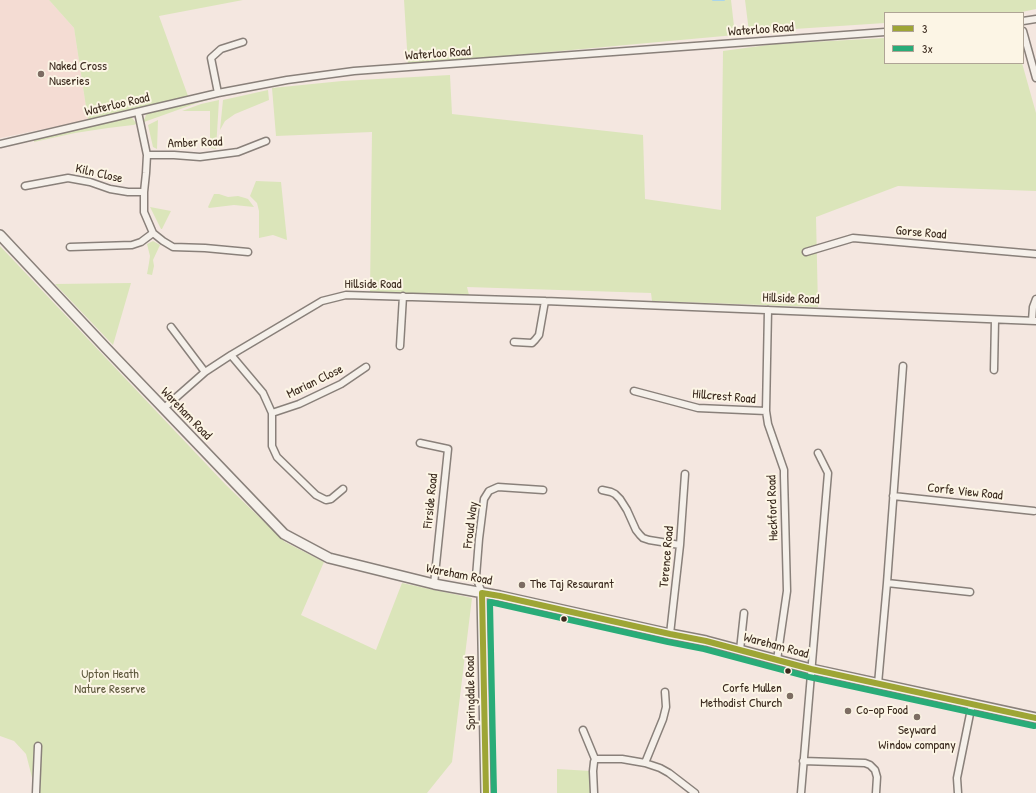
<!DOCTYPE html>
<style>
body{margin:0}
#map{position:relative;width:1036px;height:793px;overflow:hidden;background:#f4e7e0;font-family:"Patrick Hand",sans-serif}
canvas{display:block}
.legend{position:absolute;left:884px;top:12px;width:140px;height:52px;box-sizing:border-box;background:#fcf5e5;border:1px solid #afa495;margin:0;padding:5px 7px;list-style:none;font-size:12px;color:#3b2a1e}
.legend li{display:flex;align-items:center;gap:8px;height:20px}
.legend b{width:20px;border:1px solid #afa495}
</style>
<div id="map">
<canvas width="1036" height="793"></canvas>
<ul class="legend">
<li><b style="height:5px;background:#9ea535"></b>3</li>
<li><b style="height:5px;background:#29ac78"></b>3x</li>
</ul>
</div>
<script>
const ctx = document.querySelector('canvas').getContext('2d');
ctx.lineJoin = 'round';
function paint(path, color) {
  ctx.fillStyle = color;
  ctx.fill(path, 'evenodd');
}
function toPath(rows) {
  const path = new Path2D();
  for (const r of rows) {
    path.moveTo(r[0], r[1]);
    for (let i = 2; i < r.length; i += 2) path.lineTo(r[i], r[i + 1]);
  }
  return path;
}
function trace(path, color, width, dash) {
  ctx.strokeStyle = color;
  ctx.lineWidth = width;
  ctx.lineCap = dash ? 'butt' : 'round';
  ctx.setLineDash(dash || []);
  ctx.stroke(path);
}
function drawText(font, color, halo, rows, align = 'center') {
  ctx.font = font + ' "Patrick Hand",sans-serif';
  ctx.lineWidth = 4;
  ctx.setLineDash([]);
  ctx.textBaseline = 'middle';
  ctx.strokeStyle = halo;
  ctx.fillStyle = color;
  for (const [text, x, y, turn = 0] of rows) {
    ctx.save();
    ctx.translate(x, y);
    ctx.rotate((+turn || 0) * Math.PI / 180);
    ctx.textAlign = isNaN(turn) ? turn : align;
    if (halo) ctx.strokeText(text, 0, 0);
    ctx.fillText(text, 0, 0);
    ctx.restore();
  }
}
const built = toPath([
 [0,0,49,0,74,28,88,120,0,138]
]);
const green = toPath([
 [49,0,243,0,159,16,188,96,88,120,74,28],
 [404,0,731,0,735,35,408,65],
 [745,0,1036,0,1036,9,1017,13,885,13,885,23,749,32],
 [885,38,885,63,1022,63,1036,113,1036,191,898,186,816,217,818,307,652,301,651,293,467,287,469,295,370,292,372,132,276,136,272,88,342,81,450,75,452,114,643,135,645,199,721,210,723,51,775,44],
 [268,90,269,100,235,114,225,121,220,130,223,100],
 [220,94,219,97,200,102,144,122,144,120,146,115,151,112],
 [219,100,216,149,210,148,210,111,182,111,201,104],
 [127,117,132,118,137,124,133,125,108,128,75,133,34,142,34,140],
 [158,120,157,149,153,147,148,125],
 [256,181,281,182,287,240,273,235,259,238,259,211,257,203,250,196],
 [214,194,219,194,228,197,238,196,245,198,248,199,254,207,234,205,209,208,208,207],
 [150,207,171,211,162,229,161,229],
 [153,241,160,245,153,260,154,266,152,275,147,274,149,263,150,256,147,244],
 [0,246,226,485,285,542,324,562,301,615,376,650,402,583,472,598,452,762,427,793,36,793,26,754,14,741,0,736],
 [131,283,113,345,55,284],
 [557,769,591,771,591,793,557,793]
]);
const stream = toPath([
 [713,0,724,0]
]);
const street = toPath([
 [1023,21,1036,19],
 [1023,31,1036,78],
 [218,93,211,58,221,49,243,42],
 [138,112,147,155,146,173,144,192,144,212,153,233,163,241,173,247,205,248,248,252],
 [0,144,218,93,287,80,354,71,885,32],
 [147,155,174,155,200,157,238,152,266,141],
 [25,186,68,178,90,182,110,189,128,192,144,192],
 [70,247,132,245,141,242,153,233],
 [806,252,853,238,1036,254],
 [768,310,766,411,768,424,784,470,784,476,787,591,777,660],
 [1032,321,1033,307,1036,299],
 [171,327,205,372],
 [514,342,532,343,535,340,539,335,545,301],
 [400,346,403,296],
 [231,355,263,393,272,413,272,446,277,457,316,495,326,500,331,499,343,489],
 [994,370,995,320],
 [634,391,698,408,766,411],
 [163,409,205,372,231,355,322,301,346,295,545,301,1036,321],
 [272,413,299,404,341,384,366,367],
 [420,443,448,449,434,584],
 [602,490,611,492,615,494,620,499,627,510,636,530,640,535,643,538,649,540,680,545],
 [893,496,1034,511],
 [887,583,970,592],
 [482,593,476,577,479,539,484,499,489,491,498,487,543,490],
 [670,634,680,545,685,474],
 [740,650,744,613],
 [878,684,887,583,903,366],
 [665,692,666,707,663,719,645,763,660,768,669,773,695,793],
 [583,730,595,759,594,762,593,771,594,793],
 [595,759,622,759,645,763],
 [803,761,865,763,870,765,875,770,877,777,876,793],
 [36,793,38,746],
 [801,793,828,473,818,453],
 [958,793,957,778,972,704]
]);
const secondary = toPath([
 [0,235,106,348,284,534,329,558,434,584,500,596,670,634,706,641,811,669,1036,718],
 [482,593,486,793]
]);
const bus1 = toPath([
 [482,593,500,596,670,634,706,641,811,669,1036,718],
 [482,593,486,793]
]);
const bus2 = toPath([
 [494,793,490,602,668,642,704,649,809,677,1034,726]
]);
const markers = [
 [41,74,4,"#7c6c62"],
 [522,585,4,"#7c6c62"],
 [564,619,3.5,"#3b2a1e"],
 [788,671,3.5,"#3b2a1e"],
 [790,696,4,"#7c6c62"],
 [848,711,4,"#7c6c62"],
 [917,717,4,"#7c6c62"]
];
const streetNames = [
 ["Waterloo Road",761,30,-4],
 ["Waterloo Road",438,54,-4],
 ["Waterloo Road",117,105,-13],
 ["Amber Road",195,143,-2],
 ["Kiln Close",99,174,13],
 ["Gorse Road",921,233,5],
 ["Hillside Road",373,285],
 ["Hillside Road",791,299,2],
 ["Marian Close",315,382,-26],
 ["Hillcrest Road",724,397,5],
 ["Wareham Road",186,414,46],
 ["Corfe View Road",965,492,6],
 ["Firside Road",431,501,-84],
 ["Heckford Road",773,508,-92],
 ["Froud Way",471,525,-83],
 ["Terence Road",667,557,-85],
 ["Wareham Road",459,575,11],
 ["Wareham Road",776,646,15],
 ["Springdale Road",471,693,-91]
];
const poiNames = [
 ["Naked Cross",49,67],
 ["Nuseries",49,82],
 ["The Taj Resaurant",530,585],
 ["Corfe Mullen",782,689,"right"],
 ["Methodist Church",782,704,"right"],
 ["Co-op Food",856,711],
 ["Seyward",917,731,"center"],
 ["Window company",917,746,"center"]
];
const parkNames = [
 ["Upton Heath",110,675],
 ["Nature Reserve",110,690]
];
paint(built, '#f4dcd3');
paint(green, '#dbe5ba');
trace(stream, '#aad5e9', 2);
trace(street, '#89807a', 9);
trace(secondary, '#89807a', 12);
trace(street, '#f5f0ea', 6);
trace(secondary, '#f5f0ea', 9);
trace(bus1, '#9ea535', 6);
trace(bus2, '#29ac78', 6);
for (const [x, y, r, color] of markers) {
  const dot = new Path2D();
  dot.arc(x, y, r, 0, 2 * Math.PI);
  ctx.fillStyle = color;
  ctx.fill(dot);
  trace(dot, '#fcf5e5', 1.5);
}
drawText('13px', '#3b2a1e', '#fcf5e5', streetNames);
drawText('13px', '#3b2a1e', '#fcf5e5', poiNames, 'left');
drawText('13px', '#5e583d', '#fcf5e5', parkNames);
</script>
